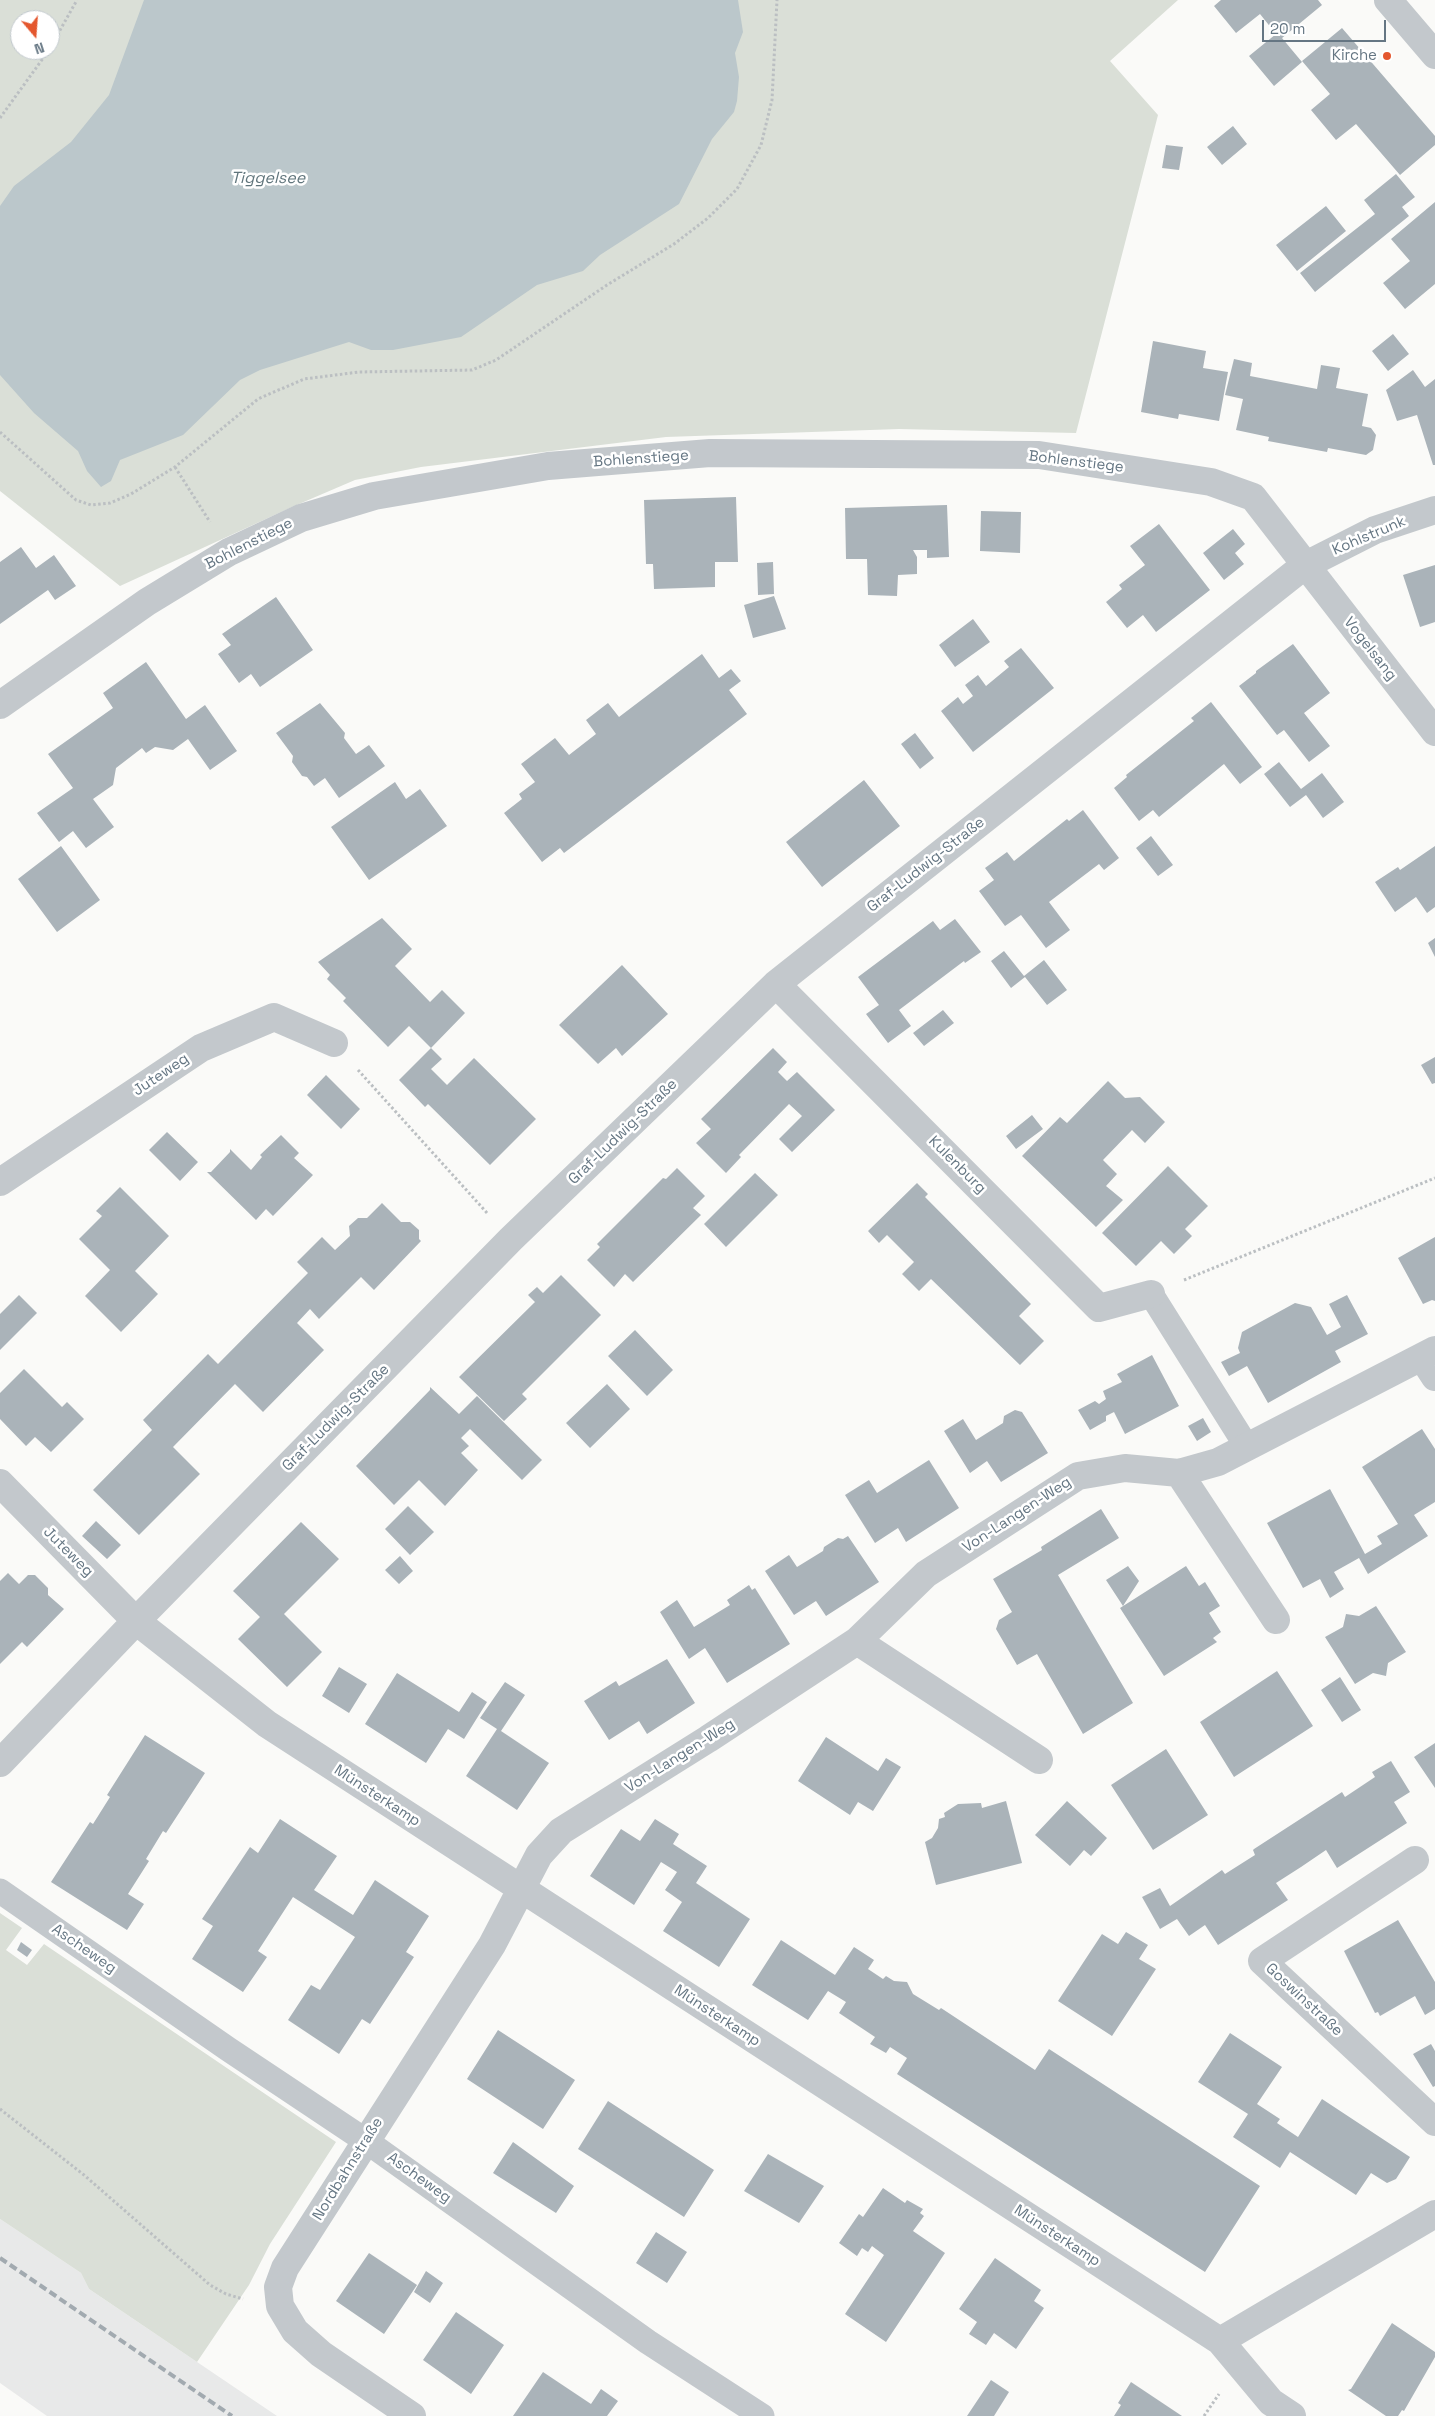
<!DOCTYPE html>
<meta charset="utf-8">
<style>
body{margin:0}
#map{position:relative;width:1435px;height:2416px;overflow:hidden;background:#fafaf8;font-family:"Space Grotesk",sans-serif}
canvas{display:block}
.north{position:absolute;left:10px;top:10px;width:50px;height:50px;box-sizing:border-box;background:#fff;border:1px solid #c1c8cd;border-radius:50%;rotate:162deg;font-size:14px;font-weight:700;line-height:20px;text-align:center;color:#657683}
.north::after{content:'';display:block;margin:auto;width:18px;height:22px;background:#e4572e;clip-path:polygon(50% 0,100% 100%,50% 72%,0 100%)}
.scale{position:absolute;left:1262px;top:20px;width:124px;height:22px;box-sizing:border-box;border:2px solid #657683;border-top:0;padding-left:6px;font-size:15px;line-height:18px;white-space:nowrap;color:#657683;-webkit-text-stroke:4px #fff;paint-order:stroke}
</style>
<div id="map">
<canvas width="1435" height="2416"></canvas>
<div class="north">N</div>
<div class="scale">20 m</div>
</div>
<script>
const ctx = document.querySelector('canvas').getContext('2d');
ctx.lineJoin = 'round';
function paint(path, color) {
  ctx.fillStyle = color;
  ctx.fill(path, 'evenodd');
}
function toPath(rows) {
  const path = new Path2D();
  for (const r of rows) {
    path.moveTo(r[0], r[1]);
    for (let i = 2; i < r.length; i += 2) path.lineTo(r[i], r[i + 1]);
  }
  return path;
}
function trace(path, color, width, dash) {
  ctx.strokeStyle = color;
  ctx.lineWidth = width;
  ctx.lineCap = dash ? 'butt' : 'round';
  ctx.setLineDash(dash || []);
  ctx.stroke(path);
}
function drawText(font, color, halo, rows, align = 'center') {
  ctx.font = font + ' "Space Grotesk",sans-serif';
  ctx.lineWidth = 5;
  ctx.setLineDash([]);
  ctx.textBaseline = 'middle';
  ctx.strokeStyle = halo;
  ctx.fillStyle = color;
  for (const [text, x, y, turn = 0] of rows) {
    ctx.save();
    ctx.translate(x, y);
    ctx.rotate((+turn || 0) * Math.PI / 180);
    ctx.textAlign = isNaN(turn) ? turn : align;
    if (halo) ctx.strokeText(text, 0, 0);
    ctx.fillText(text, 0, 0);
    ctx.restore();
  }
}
const built = toPath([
 [0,2219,81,2273,89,2289,277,2416,47,2416,0,2383]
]);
const green = toPath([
 [0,0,1178,0,1110,61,1158,115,1076,433,899,429,666,437,421,467,355,480,292,507,120,586,0,491],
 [20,20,50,20,50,50,20,50],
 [0,1913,22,1928,6,1950,27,1965,44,1944,336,2142,270,2244,249,2285,197,2362,89,2289,81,2273,0,2219]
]);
const water = toPath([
 [144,0,738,0,743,32,735,53,739,77,737,101,734,112,712,139,679,204,600,255,583,271,537,285,461,337,393,350,371,350,349,342,260,370,240,380,183,435,120,460,111,481,101,487,87,471,78,451,34,413,0,375,0,206,14,186,71,142,109,95]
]);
const building = toPath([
 [1221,0,1318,0,1322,5,1282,38,1302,62,1274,86,1249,56,1276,34,1260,14,1236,33,1214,6],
 [1342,28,1435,136,1435,145,1400,175,1356,124,1336,140,1311,110,1330,94,1302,61],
 [1233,126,1247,144,1222,165,1207,147],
 [1166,145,1183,147,1179,170,1162,168],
 [1396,174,1415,197,1402,207,1409,216,1315,292,1300,273,1375,214,1364,200],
 [1435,202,1435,284,1405,309,1383,283,1410,261,1391,239],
 [1326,206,1346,231,1297,271,1276,245],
 [1393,334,1409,354,1388,371,1372,351],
 [1153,341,1206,351,1203,368,1228,372,1219,421,1179,414,1178,419,1141,412],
 [1234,359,1252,363,1250,376,1317,389,1321,365,1340,368,1336,388,1368,394,1362,426,1371,428,1376,435,1373,450,1366,455,1328,448,1327,452,1268,441,1269,437,1236,430,1243,399,1225,395],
 [1413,370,1425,387,1435,379,1435,465,1433,465,1417,415,1397,421,1386,390],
 [736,497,738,562,715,562,715,587,654,589,653,564,646,564,644,500],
 [947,505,949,557,927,558,927,550,913,550,917,557,917,574,898,575,897,596,868,595,867,559,846,559,845,508],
 [981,511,1021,512,1020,553,980,551],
 [1159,524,1210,590,1156,632,1143,615,1127,628,1106,602,1122,589,1119,585,1145,565,1130,546],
 [1233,529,1245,544,1235,553,1244,564,1224,580,1203,553],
 [21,547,36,568,54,555,76,586,55,600,48,590,0,624,0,562],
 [773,562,774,594,758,595,757,563],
 [1435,565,1435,622,1420,627,1403,575],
 [774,596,786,629,753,638,744,605],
 [276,597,313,650,260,687,251,674,239,683,218,654,231,645,222,634],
 [973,619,990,642,955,667,939,645],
 [1293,644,1330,693,1304,713,1330,746,1309,762,1284,730,1277,735,1239,686,1256,673,1256,671],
 [1021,648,1054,688,973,752,941,711,958,697,963,704,973,696,965,685,978,675,986,686,1009,667,1004,661],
 [702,654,719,678,731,669,741,681,729,690,747,714,564,853,560,848,542,862,504,813,522,799,519,794,535,782,521,764,555,738,569,755,596,734,586,720,608,703,619,717],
 [146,662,186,719,205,705,237,751,210,770,188,739,173,750,155,747,146,753,142,748,116,768,113,785,93,799,114,827,86,848,73,831,59,842,37,813,73,788,48,754,113,708,103,693],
 [1211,702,1262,767,1240,784,1224,764,1159,817,1153,810,1139,821,1114,788,1127,777,1126,775,1194,721,1191,718],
 [320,703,345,733,344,738,356,754,369,745,385,766,339,798,325,778,314,786,307,777,302,776,292,762,293,756,276,733],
 [915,733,934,758,920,769,901,744],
 [1279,762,1301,789,1322,773,1344,802,1323,818,1306,795,1290,807,1264,774],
 [864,780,900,826,822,887,786,842],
 [395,782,406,799,420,789,447,826,369,880,331,827],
 [1083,810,1119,858,1104,870,1099,864,1049,902,1070,930,1046,948,1021,915,1005,926,979,891,994,880,985,868,1007,852,1014,861,1067,819,1069,821],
 [1151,836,1173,865,1158,876,1136,848],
 [61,846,100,900,57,932,18,879],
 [1435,846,1435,907,1427,913,1416,897,1395,912,1375,882,1398,867,1400,870],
 [382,918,412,949,395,966,430,1002,442,990,465,1013,431,1048,409,1026,388,1047,343,1001,346,998,327,979,330,975,318,962],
 [955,919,981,952,965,963,964,961,899,1010,911,1026,888,1043,866,1014,879,1005,858,977,933,921,940,930],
 [1435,938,1435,957,1428,943],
 [1004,951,1024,976,1044,960,1067,990,1047,1005,1025,977,1011,988,991,961],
 [622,965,668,1014,622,1056,616,1048,598,1064,559,1025],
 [943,1010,954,1023,924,1046,913,1033],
 [431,1048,442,1059,431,1069,447,1085,474,1058,536,1119,490,1165,428,1104,425,1107,399,1080],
 [773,1048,787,1062,778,1072,787,1081,797,1072,835,1110,792,1152,779,1139,802,1116,789,1104,739,1155,741,1157,726,1173,696,1143,711,1129,701,1119],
 [1435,1057,1435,1083,1432,1084,1421,1065],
 [326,1075,360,1109,341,1129,307,1095],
 [1108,1081,1125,1098,1140,1097,1165,1122,1145,1143,1132,1130,1103,1160,1117,1174,1106,1186,1123,1200,1096,1227,1022,1156,1060,1117,1067,1123],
 [1032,1115,1043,1129,1016,1149,1006,1136],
 [167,1132,198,1162,180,1181,149,1150],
 [281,1135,299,1153,294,1158,313,1175,273,1216,266,1209,256,1220,207,1172,211,1172,230,1152,230,1149,251,1170,262,1157,260,1155],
 [1168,1166,1208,1206,1185,1229,1192,1236,1174,1254,1161,1241,1136,1266,1102,1233],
 [677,1168,705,1196,693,1208,701,1215,633,1282,625,1274,614,1287,587,1260,600,1247,597,1244,663,1178,666,1179],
 [755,1173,778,1195,726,1247,704,1224],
 [917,1183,928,1194,925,1197,1031,1304,1019,1316,1044,1341,1020,1365,931,1279,919,1291,902,1274,914,1262,887,1235,879,1243,868,1231],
 [120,1187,169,1236,135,1271,158,1294,121,1332,85,1296,110,1270,79,1239,102,1216,96,1211],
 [382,1203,401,1222,410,1222,419,1230,419,1239,421,1241,374,1290,361,1277,319,1319,310,1309,297,1323,324,1350,263,1412,235,1384,173,1447,200,1474,139,1535,93,1490,152,1430,143,1420,208,1354,218,1364,308,1273,297,1262,322,1237,335,1250,350,1236,349,1226,358,1218,367,1218],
 [1435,1237,1435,1301,1432,1300,1423,1304,1398,1258],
 [561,1275,601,1315,522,1394,527,1399,504,1421,459,1377,535,1302,528,1295,537,1287,543,1293],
 [19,1295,37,1313,0,1350,0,1314],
 [1347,1295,1368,1334,1335,1351,1341,1362,1268,1403,1247,1366,1229,1376,1221,1362,1240,1353,1238,1348,1242,1332,1295,1303,1311,1307,1327,1335,1341,1327,1329,1304],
 [635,1330,673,1370,647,1396,608,1356],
 [1152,1355,1179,1406,1125,1434,1114,1412,1106,1416,1106,1421,1090,1430,1078,1410,1095,1401,1099,1404,1106,1399,1103,1391,1122,1382,1117,1374],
 [24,1369,62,1407,67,1402,84,1419,51,1452,35,1437,26,1446,0,1419,0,1393],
 [607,1384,630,1409,590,1448,566,1423],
 [430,1387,459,1414,477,1396,542,1460,522,1480,470,1429,461,1438,469,1446,461,1453,478,1470,445,1506,419,1480,394,1505,356,1466,430,1390],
 [1015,1410,1022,1412,1048,1453,1001,1482,987,1461,970,1473,944,1431,963,1419,976,1440,1003,1423,1004,1416],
 [1203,1418,1211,1432,1197,1441,1188,1426],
 [1422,1429,1435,1449,1435,1502,1414,1515,1428,1536,1368,1574,1359,1558,1334,1572,1344,1589,1330,1598,1320,1579,1303,1588,1267,1523,1330,1489,1365,1554,1382,1544,1377,1536,1398,1524,1362,1467],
 [929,1460,959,1508,906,1542,898,1528,875,1543,845,1495,869,1480,877,1493],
 [408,1506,434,1532,410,1555,385,1529],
 [1101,1509,1119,1538,1058,1575,1133,1703,1083,1734,1037,1654,1017,1665,996,1629,999,1620,1012,1612,993,1579,1042,1550,1041,1547],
 [96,1521,121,1545,107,1559,82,1536],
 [301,1522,339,1559,284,1614,322,1652,287,1687,238,1639,260,1617,233,1591],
 [848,1536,879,1582,826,1616,816,1601,794,1615,765,1571,789,1555,797,1567,823,1551,824,1547,838,1538,843,1539],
 [400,1556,413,1571,399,1584,385,1570],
 [1128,1566,1139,1581,1123,1606,1106,1580],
 [1186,1566,1199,1586,1205,1582,1220,1606,1209,1613,1221,1632,1213,1638,1217,1642,1164,1676,1120,1608],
 [8,1573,19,1584,28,1575,35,1575,48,1588,48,1595,64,1609,27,1647,22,1642,0,1664,0,1581],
 [749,1585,752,1590,755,1588,790,1644,727,1683,705,1648,689,1659,660,1612,677,1600,694,1627,730,1605,727,1600],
 [1376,1606,1406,1652,1388,1663,1386,1676,1373,1673,1355,1684,1325,1637,1343,1627,1346,1614,1359,1616],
 [667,1659,695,1703,647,1734,639,1721,609,1740,584,1701,616,1681,619,1686],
 [339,1667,367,1684,349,1713,322,1696],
 [1277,1671,1313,1726,1234,1777,1200,1722],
 [397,1673,459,1712,472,1692,487,1702,464,1739,448,1729,426,1763,365,1724],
 [1340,1677,1361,1710,1342,1722,1321,1690],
 [505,1682,525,1695,501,1731,549,1763,517,1810,466,1776,497,1729,480,1718],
 [145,1735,205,1773,166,1833,163,1831,146,1859,149,1861,128,1894,144,1904,127,1930,51,1882,90,1822,93,1824,110,1797,107,1795],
 [826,1737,878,1771,886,1758,901,1767,873,1811,858,1802,850,1815,798,1781],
 [1435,1743,1435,1788,1414,1757],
 [1166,1749,1208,1815,1153,1850,1111,1785],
 [1391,1761,1410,1792,1394,1802,1407,1823,1337,1868,1326,1850,1301,1867,1276,1883,1288,1900,1218,1945,1205,1925,1189,1936,1177,1919,1160,1929,1142,1897,1160,1888,1170,1906,1222,1870,1225,1874,1255,1855,1253,1850,1254,1849,1342,1792,1345,1797,1375,1777,1372,1772],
 [1006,1801,1022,1863,936,1885,925,1842,932,1838,938,1828,939,1819,945,1817,944,1813,958,1804,981,1803,982,1808],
 [1067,1801,1107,1838,1091,1856,1084,1850,1070,1866,1035,1835],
 [280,1819,337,1856,314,1890,353,1915,375,1880,429,1916,406,1952,414,1957,370,2024,362,2019,339,2054,288,2020,311,1985,320,1990,355,1937,293,1897,258,1951,267,1957,243,1992,192,1959,213,1926,202,1919,250,1847,258,1853],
 [655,1819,679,1834,673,1844,707,1866,696,1883,750,1919,719,1967,663,1931,682,1902,665,1890,677,1872,661,1862,634,1905,590,1876,621,1829,640,1841],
 [1398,1920,1435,1982,1435,2009,1425,2015,1415,1996,1380,2016,1378,2012,1375,2013,1344,1951],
 [1126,1932,1148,1945,1139,1959,1156,1969,1112,2036,1058,2001,1102,1934,1118,1944],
 [781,1940,835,1975,854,1947,874,1960,868,1969,883,1979,886,1976,894,1981,907,1982,913,1994,939,2010,941,2008,1035,2070,1049,2049,1260,2186,1205,2272,897,2074,907,2058,890,2047,886,2053,870,2044,875,2037,839,2013,846,2002,828,1991,808,2020,752,1985],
 [21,1942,32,1950,27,1957,17,1950],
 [498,2030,575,2080,543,2129,467,2079],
 [1230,2033,1282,2067,1257,2104,1280,2119,1277,2123,1298,2137,1322,2099,1410,2157,1396,2179,1387,2183,1371,2173,1356,2195,1290,2152,1280,2168,1233,2137,1248,2114,1198,2082],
 [1431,2044,1435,2051,1435,2086,1433,2087,1413,2054],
 [608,2101,714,2170,684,2217,578,2149],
 [513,2142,574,2186,556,2213,493,2173],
 [768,2154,824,2186,799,2223,744,2191],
 [883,2188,905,2203,907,2200,923,2209,920,2213,924,2216,913,2231,945,2253,886,2342,845,2314,884,2255,872,2246,868,2252,862,2248,857,2256,839,2243,859,2214,863,2217],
 [656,2232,687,2252,667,2283,636,2263],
 [369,2253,417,2285,384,2334,336,2301],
 [995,2258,1041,2290,1034,2301,1044,2308,1016,2349,994,2333,986,2345,969,2334,977,2322,959,2309],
 [426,2271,443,2283,430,2303,414,2292],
 [456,2312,504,2345,471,2394,423,2360],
 [1392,2323,1435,2352,1435,2357,1404,2411,1402,2410,1398,2416,1386,2416,1348,2390,1351,2389],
 [543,2372,591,2404,601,2389,618,2401,607,2416,513,2416],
 [991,2380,1009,2392,994,2416,967,2416],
 [1131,2382,1182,2416,1114,2416,1121,2405,1118,2403]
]);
const path = toPath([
 [50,48,77,0],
 [0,118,49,50],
 [0,432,76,500,91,505,110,503,131,494,175,467,258,399,304,379,359,372,472,370,496,360,607,285,674,244,708,218,737,189,761,145,772,100,777,0],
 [175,467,210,522],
 [358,1070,488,1214],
 [1184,1280,1435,1178],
 [0,2109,84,2175,210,2285,226,2294,243,2299],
 [1204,2416,1219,2394]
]);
const lane = toPath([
 [1151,1294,1247,1447],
 [0,1891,228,2049,366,2141,648,2342,762,2416]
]);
const street = toPath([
 [1388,0,1435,55],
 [0,705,147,602,229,552,301,518,374,496,548,466,710,453,1039,455,1211,482,1253,497,1435,732],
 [776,984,1099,1308,1151,1294],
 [0,1182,201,1048,274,1017,334,1043],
 [1422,1357,1435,1377],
 [1179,1473,1276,1620],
 [0,1483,136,1621,267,1724,1220,2341,1271,2402,1292,2416],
 [857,1641,1039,1760],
 [0,1763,136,1621,511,1239,776,984,1304,566,1375,530,1435,510],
 [1415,1860,1262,1961,1435,2122],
 [1220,2341,1435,2214],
 [412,2416,321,2354,295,2331,280,2306,278,2287,285,2268,492,1945,539,1855,561,1831,708,1739,857,1641,926,1574,1078,1476,1125,1468,1179,1473,1218,1462,1435,1350]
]);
const rail = toPath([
 [0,2258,232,2416]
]);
const markers = [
 [1387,56,5,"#e4572e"]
];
const poiNames = [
 ["Kirche",1377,56]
];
const streetNames = [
 ["Bohlenstiege",641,459,-4],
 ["Bohlenstiege",1076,462,7],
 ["Kohlstrunk",1369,536,-23],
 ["Bohlenstiege",249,544,-27],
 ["Vogelsang",1370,649,52],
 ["Graf-Ludwig-Straße",926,865,-38],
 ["Juteweg",161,1075,-34],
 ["Graf-Ludwig-Straße",623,1132,-44],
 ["Kulenburg",957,1165,45],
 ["Graf-Ludwig-Straße",336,1418,-45],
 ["Von-Langen-Weg",1017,1515,-33],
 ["Juteweg",68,1552,45],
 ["Von-Langen-Weg",680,1756,-32],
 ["Münsterkamp",377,1796,33],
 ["Ascheweg",84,1949,35],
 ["Goswinstraße",1304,2000,43],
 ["Münsterkamp",717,2016,33],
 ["Nordbahnstraße",348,2169,-58],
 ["Ascheweg",419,2178,36],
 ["Münsterkamp",1057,2236,33]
];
const waterNames = [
 ["Tiggelsee",268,179]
];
paint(built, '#e8e9e9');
paint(green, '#dadfd7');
paint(water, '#bbc7cb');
paint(building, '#aab3b9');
trace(path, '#bbbfc2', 3, [2.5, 2.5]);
trace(lane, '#c3c8cc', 25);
trace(street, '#c3c8cc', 28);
trace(rail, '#a2aab0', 4, [8, 4]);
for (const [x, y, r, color] of markers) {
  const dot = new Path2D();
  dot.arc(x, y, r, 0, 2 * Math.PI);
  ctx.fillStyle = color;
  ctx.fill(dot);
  trace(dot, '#fff', 2);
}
drawText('15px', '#657683', '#fff', poiNames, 'right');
drawText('15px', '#657683', '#fff', streetNames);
drawText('italic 16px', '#60757c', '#fff', waterNames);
</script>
